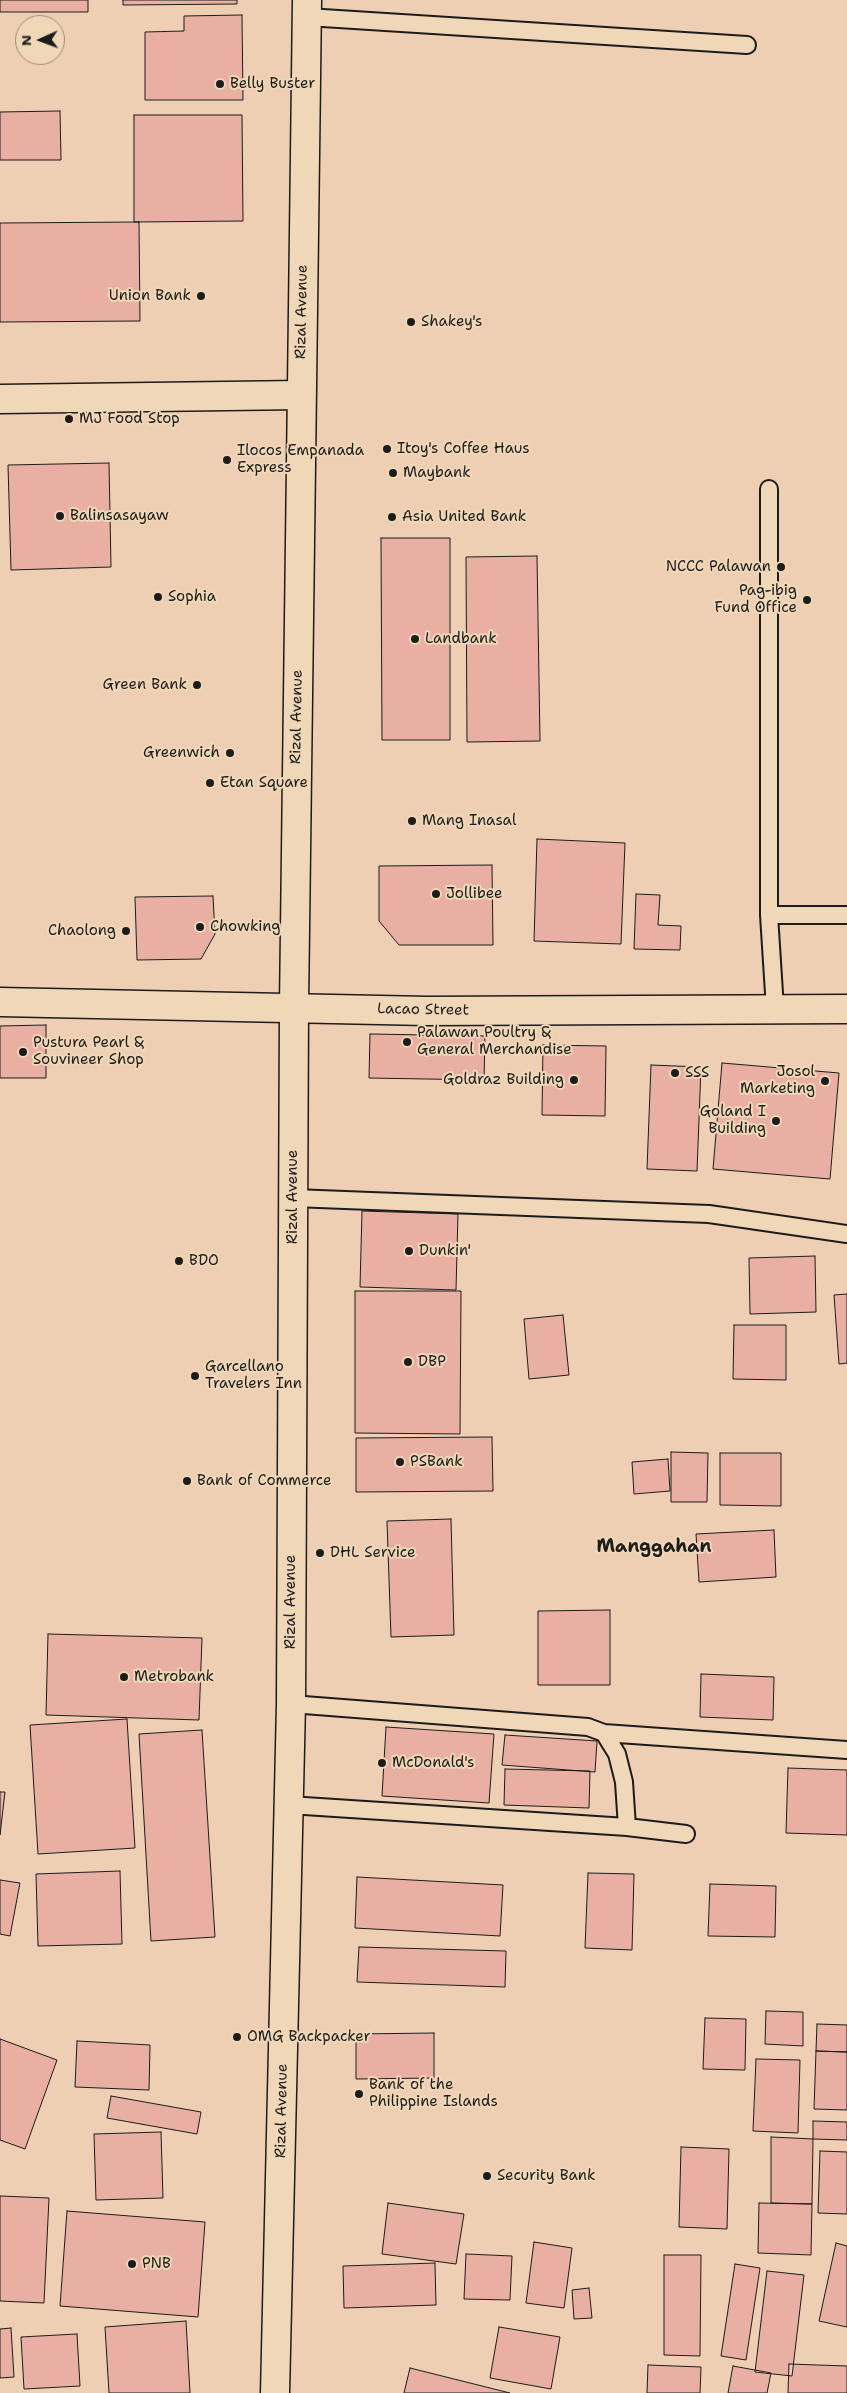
<!DOCTYPE html>
<style>
body{margin:0}
#map{position:relative;width:847px;height:2393px;overflow:hidden;background:#eecfb3;font-family:"Shantell Sans",sans-serif}
canvas{display:block}
.north{position:absolute;left:15px;top:15px;width:50px;height:50px;box-sizing:border-box;background:#f0d7b7;border:1px solid #9b8c79;border-radius:50%;rotate:268deg;font-size:14px;font-weight:700;line-height:20px;text-align:center;color:#1c1c1c}
.north::after{content:'';display:block;margin:auto;width:18px;height:22px;background:#1c1c1c;clip-path:polygon(50% 0,100% 100%,50% 72%,0 100%)}
</style>
<div id="map">
<canvas width="847" height="2393"></canvas>
<div class="north">N</div>
</div>
<script>
const ctx = document.querySelector('canvas').getContext('2d');
ctx.lineJoin = 'round';
function paint(path, color) {
  ctx.fillStyle = color;
  ctx.fill(path, 'evenodd');
}
function toPath(rows) {
  const path = new Path2D();
  for (const r of rows) {
    path.moveTo(r[0], r[1]);
    for (let i = 2; i < r.length; i += 2) path.lineTo(r[i], r[i + 1]);
  }
  return path;
}
function trace(path, color, width, dash) {
  ctx.strokeStyle = color;
  ctx.lineWidth = width;
  ctx.lineCap = dash ? 'butt' : 'round';
  ctx.setLineDash(dash || []);
  ctx.stroke(path);
}
function drawText(font, color, halo, rows, align = 'center') {
  ctx.font = font + ' "Shantell Sans",sans-serif';
  ctx.lineWidth = 4;
  ctx.setLineDash([]);
  ctx.textBaseline = 'middle';
  ctx.strokeStyle = halo;
  ctx.fillStyle = color;
  for (const [text, x, y, turn = 0] of rows) {
    ctx.save();
    ctx.translate(x, y);
    ctx.rotate((+turn || 0) * Math.PI / 180);
    ctx.textAlign = isNaN(turn) ? turn : align;
    if (halo) ctx.strokeText(text, 0, 0);
    ctx.fillText(text, 0, 0);
    ctx.restore();
  }
}
const building = toPath([
 [0,0,88,0,88,12,0,12,0,0],
 [123,0,237,0,237,4,123,5,123,0],
 [242,15,243,100,145,100,145,32,184,31,184,16,242,15],
 [60,111,61,160,0,160,0,112,60,111],
 [134,115,242,115,243,221,134,222,134,115],
 [139,222,140,321,0,322,0,223,139,222],
 [109,463,111,567,11,570,8,465,109,463],
 [381,538,450,538,450,740,382,740,381,538],
 [537,556,540,741,467,742,466,557,537,556],
 [537,839,625,843,621,944,534,941,537,839],
 [492,865,493,945,399,945,379,921,379,866,492,865],
 [636,894,660,895,658,925,681,926,680,950,634,949,636,894],
 [213,896,215,934,201,959,137,960,135,897,213,896],
 [46,1025,46,1078,0,1078,0,1026,46,1025],
 [370,1034,485,1036,484,1080,369,1078,370,1034],
 [543,1045,606,1046,605,1116,542,1115,543,1045],
 [722,1063,839,1073,830,1179,713,1169,722,1063],
 [651,1065,701,1067,697,1171,647,1169,651,1065],
 [362,1211,458,1214,456,1290,360,1287,362,1211],
 [815,1256,816,1312,750,1314,749,1258,815,1256],
 [355,1291,461,1291,460,1434,355,1433,355,1291],
 [847,1294,847,1363,839,1364,834,1295,847,1294],
 [563,1315,569,1375,529,1379,524,1319,563,1315],
 [734,1325,786,1325,786,1380,733,1379,734,1325],
 [492,1437,493,1491,356,1492,356,1438,492,1437],
 [671,1452,708,1453,707,1502,671,1502,671,1452],
 [720,1453,781,1453,781,1506,720,1505,720,1453],
 [668,1459,670,1491,634,1494,632,1462,668,1459],
 [451,1519,454,1635,391,1637,387,1521,451,1519],
 [774,1530,776,1577,699,1582,696,1534,774,1530],
 [610,1610,610,1685,538,1685,538,1611,610,1610],
 [48,1634,202,1638,199,1720,46,1715,48,1634],
 [701,1674,774,1677,773,1720,700,1717,701,1674],
 [127,1719,135,1848,38,1854,30,1725,127,1719],
 [386,1727,494,1734,489,1803,382,1796,386,1727],
 [202,1730,215,1937,151,1941,139,1734,202,1730],
 [505,1735,597,1741,595,1772,502,1765,505,1735],
 [788,1768,847,1770,847,1835,786,1833,788,1768],
 [505,1769,590,1771,589,1808,504,1805,505,1769],
 [0,1792,5,1792,0,1835,0,1792],
 [120,1871,122,1944,38,1946,36,1874,120,1871],
 [588,1873,634,1874,632,1950,585,1948,588,1873],
 [357,1877,503,1885,500,1936,355,1928,357,1877],
 [0,1880,20,1883,10,1936,0,1934,0,1880],
 [710,1884,776,1886,775,1937,708,1936,710,1884],
 [359,1947,506,1951,505,1987,357,1982,359,1947],
 [766,2011,803,2012,803,2046,765,2044,766,2011],
 [705,2018,746,2019,745,2070,703,2069,705,2018],
 [817,2024,847,2025,847,2052,816,2051,817,2024],
 [434,2033,434,2078,356,2079,356,2034,434,2033],
 [0,2039,57,2060,25,2149,0,2140,0,2039],
 [77,2041,150,2045,149,2090,75,2087,77,2041],
 [816,2051,847,2052,847,2110,814,2109,816,2051],
 [756,2059,800,2060,798,2133,753,2131,756,2059],
 [111,2096,201,2112,197,2134,107,2118,111,2096],
 [813,2121,847,2122,847,2140,813,2139,813,2121],
 [161,2132,163,2198,96,2200,94,2134,161,2132],
 [771,2137,813,2139,812,2204,771,2203,771,2137],
 [681,2147,729,2149,727,2229,679,2227,681,2147],
 [820,2151,847,2152,847,2214,818,2213,820,2151],
 [0,2196,49,2198,44,2303,0,2301,0,2196],
 [388,2203,464,2214,456,2264,382,2254,388,2203],
 [759,2203,812,2204,811,2255,758,2253,759,2203],
 [67,2211,205,2222,198,2317,60,2306,67,2211],
 [534,2242,572,2248,564,2308,526,2303,534,2242],
 [836,2243,847,2246,847,2327,819,2321,836,2243],
 [466,2254,512,2256,510,2300,464,2299,466,2254],
 [664,2255,701,2255,700,2356,664,2355,664,2255],
 [435,2263,436,2305,344,2308,343,2266,435,2263],
 [735,2264,760,2268,746,2360,721,2356,735,2264],
 [767,2271,804,2275,792,2376,755,2372,767,2271],
 [589,2288,592,2318,574,2319,572,2290,589,2288],
 [186,2321,190,2393,109,2393,105,2327,186,2321],
 [499,2327,560,2337,551,2389,490,2378,499,2327],
 [11,2328,14,2377,0,2378,0,2329,11,2328],
 [77,2334,80,2386,24,2389,21,2337,77,2334],
 [789,2364,847,2366,847,2393,788,2393,789,2364],
 [648,2365,701,2367,700,2393,647,2393,648,2365],
 [733,2366,771,2373,767,2393,728,2393,733,2366],
 [410,2368,510,2393,404,2393,410,2368]
]);
const lane = toPath([
 [307,17,747,45],
 [769,489,769,915,847,915],
 [769,915,775,1009],
 [293,1198,709,1214,847,1234],
 [604,1733,847,1750],
 [289,1805,627,1827,624,1782,617,1754,604,1733,588,1727,291,1704],
 [627,1827,686,1834]
]);
const street = toPath([
 [0,399,301,395],
 [0,1002,427,1011,847,1009]
]);
const secondary = toPath([
 [275,2393,291,1704,294,1006,307,0]
]);
const markers = [
 [220,84,5,"#1c1c1c"],
 [201,296,5,"#1c1c1c"],
 [411,322,5,"#1c1c1c"],
 [69,419,5,"#1c1c1c"],
 [387,449,5,"#1c1c1c"],
 [227,460,5,"#1c1c1c"],
 [393,473,5,"#1c1c1c"],
 [60,516,5,"#1c1c1c"],
 [392,517,5,"#1c1c1c"],
 [781,567,5,"#1c1c1c"],
 [158,597,5,"#1c1c1c"],
 [807,600,5,"#1c1c1c"],
 [415,639,5,"#1c1c1c"],
 [197,685,5,"#1c1c1c"],
 [230,753,5,"#1c1c1c"],
 [210,783,5,"#1c1c1c"],
 [412,821,5,"#1c1c1c"],
 [436,894,5,"#1c1c1c"],
 [200,927,5,"#1c1c1c"],
 [126,931,5,"#1c1c1c"],
 [407,1042,5,"#1c1c1c"],
 [23,1052,5,"#1c1c1c"],
 [675,1073,5,"#1c1c1c"],
 [574,1080,5,"#1c1c1c"],
 [825,1081,5,"#1c1c1c"],
 [776,1121,5,"#1c1c1c"],
 [409,1251,5,"#1c1c1c"],
 [179,1261,5,"#1c1c1c"],
 [408,1362,5,"#1c1c1c"],
 [195,1376,5,"#1c1c1c"],
 [400,1462,5,"#1c1c1c"],
 [187,1481,5,"#1c1c1c"],
 [320,1553,5,"#1c1c1c"],
 [124,1677,5,"#1c1c1c"],
 [382,1763,5,"#1c1c1c"],
 [237,2037,5,"#1c1c1c"],
 [359,2094,5,"#1c1c1c"],
 [487,2176,5,"#1c1c1c"],
 [132,2264,5,"#1c1c1c"]
];
const poiNames = [
 ["Belly Buster",230,84],
 ["Union Bank",191,296,"right"],
 ["Shakey's",421,322],
 ["MJ Food Stop",79,419],
 ["Itoy's Coffee Haus",397,449],
 ["Ilocos Empanada",237,451],
 ["Express",237,468],
 ["Maybank",403,473],
 ["Balinsasayaw",70,516],
 ["Asia United Bank",402,517],
 ["NCCC Palawan",771,567,"right"],
 ["Pag-ibig",797,591,"right"],
 ["Fund Office",797,608,"right"],
 ["Sophia",168,597],
 ["Landbank",425,639],
 ["Green Bank",187,685,"right"],
 ["Greenwich",220,753,"right"],
 ["Etan Square",220,783],
 ["Mang Inasal",422,821],
 ["Jollibee",446,894],
 ["Chowking",210,927],
 ["Chaolong",116,931,"right"],
 ["Palawan Poultry &",417,1033],
 ["General Merchandise",417,1050],
 ["Pustura Pearl &",33,1043],
 ["Souvineer Shop",33,1060],
 ["Josol",815,1072,"right"],
 ["Marketing",815,1089,"right"],
 ["SSS",685,1073],
 ["Goldraz Building",564,1080,"right"],
 ["Goland I",766,1112,"right"],
 ["Building",766,1129,"right"],
 ["Dunkin'",419,1251],
 ["BDO",189,1261],
 ["DBP",418,1362],
 ["Garcellano",205,1367],
 ["Travelers Inn",205,1384],
 ["PSBank",410,1462],
 ["Bank of Commerce",197,1481],
 ["DHL Service",330,1553],
 ["Metrobank",134,1677],
 ["McDonald's",392,1763],
 ["OMG Backpacker",247,2037],
 ["Bank of the",369,2085],
 ["Philippine Islands",369,2102],
 ["Security Bank",497,2176],
 ["PNB",142,2264]
];
const streetNames = [
 ["Rizal Avenue",302,312,-89],
 ["Rizal Avenue",297,717,-89],
 ["Lacao Street",423,1010,1],
 ["Rizal Avenue",293,1197,-90],
 ["Rizal Avenue",291,1602,-90],
 ["Rizal Avenue",282,2111,-89]
];
const quarterNames = [
 ["Manggahan",654,1547]
];
paint(building, '#e8afa2');
trace(building, '#1c1c1c', 1);
trace(lane, '#1c1c1c', 20);
trace(street, '#1c1c1c', 31);
trace(secondary, '#1c1c1c', 31);
trace(lane, '#f0d7b7', 16);
trace(street, '#f0d7b7', 28);
trace(secondary, '#f0d7b7', 28);
for (const [x, y, r, color] of markers) {
  const dot = new Path2D();
  dot.arc(x, y, r, 0, 2 * Math.PI);
  ctx.fillStyle = color;
  ctx.fill(dot);
  trace(dot, '#f0d7b7', 2);
}
drawText('15px', '#1c1c1c', '#f0d7b7', poiNames, 'left');
drawText('15px', '#1c1c1c', '#f0d7b7', streetNames);
drawText('bold 18px', '#1c1c1c', '#f0d7b7', quarterNames);
</script>
